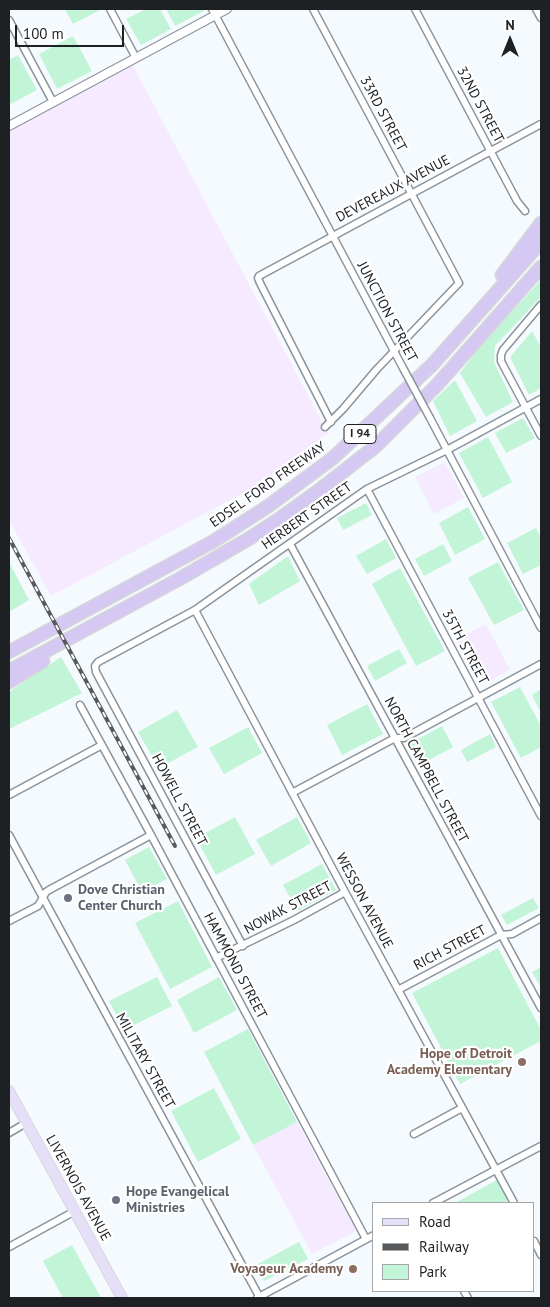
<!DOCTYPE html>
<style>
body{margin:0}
#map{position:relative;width:550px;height:1307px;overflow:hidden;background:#f5faff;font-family:"PT Sans",sans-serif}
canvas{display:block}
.frame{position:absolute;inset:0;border:10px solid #1e2124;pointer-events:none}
.legend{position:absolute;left:372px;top:1202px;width:162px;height:90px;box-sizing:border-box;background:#fff;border:1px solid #a5a6a7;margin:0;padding:6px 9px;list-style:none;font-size:15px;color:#1e2124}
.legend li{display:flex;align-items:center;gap:10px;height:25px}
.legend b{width:25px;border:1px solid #a5a6a7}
.north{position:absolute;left:485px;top:15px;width:50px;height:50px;-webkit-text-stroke:4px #fff;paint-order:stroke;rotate:0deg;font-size:14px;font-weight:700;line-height:20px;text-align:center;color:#1e2124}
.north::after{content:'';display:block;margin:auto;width:18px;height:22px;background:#1e2124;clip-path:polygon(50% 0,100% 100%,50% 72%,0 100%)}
.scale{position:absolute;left:15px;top:25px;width:109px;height:22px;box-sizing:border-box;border:2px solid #1e2124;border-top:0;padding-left:6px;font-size:15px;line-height:18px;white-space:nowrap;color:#1e2124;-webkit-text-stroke:4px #fff;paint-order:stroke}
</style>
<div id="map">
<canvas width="550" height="1307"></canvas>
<div class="frame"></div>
<ul class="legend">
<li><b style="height:6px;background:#e6dff8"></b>Road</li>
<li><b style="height:6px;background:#565a5d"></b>Railway</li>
<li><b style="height:14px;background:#c2f4d7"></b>Park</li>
</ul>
<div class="north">N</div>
<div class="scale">100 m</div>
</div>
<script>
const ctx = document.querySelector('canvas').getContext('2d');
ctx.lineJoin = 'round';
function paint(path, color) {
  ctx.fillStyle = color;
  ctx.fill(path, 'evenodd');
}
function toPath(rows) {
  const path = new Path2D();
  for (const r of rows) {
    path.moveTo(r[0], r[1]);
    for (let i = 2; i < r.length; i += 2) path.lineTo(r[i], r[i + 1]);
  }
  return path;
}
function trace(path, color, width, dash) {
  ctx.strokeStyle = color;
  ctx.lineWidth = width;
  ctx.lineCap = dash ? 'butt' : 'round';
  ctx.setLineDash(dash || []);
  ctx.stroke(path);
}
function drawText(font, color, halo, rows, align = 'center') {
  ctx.font = font + ' "PT Sans",sans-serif';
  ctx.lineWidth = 4.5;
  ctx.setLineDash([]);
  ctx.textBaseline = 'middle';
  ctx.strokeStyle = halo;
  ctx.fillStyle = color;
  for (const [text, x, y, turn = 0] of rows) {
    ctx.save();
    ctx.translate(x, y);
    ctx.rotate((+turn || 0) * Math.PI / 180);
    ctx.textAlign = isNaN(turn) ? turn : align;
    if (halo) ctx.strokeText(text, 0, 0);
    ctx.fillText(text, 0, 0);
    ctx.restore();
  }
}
const industrial = toPath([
 [132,64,328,433,305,452,254,487,51,596,9,520,9,132],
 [445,462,464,498,434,514,415,477],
 [486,624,510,670,482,685,457,639],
 [297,1122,356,1231,312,1254,253,1145]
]);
const green = toPath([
 [65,9,102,9,73,24],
 [146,9,160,9,171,29,141,45,126,19],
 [166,9,203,9,204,11,175,26],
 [73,36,92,71,57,89,39,54],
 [18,55,37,90,9,105,9,60],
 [541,280,541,297,495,346,494,362,513,402,486,417,460,373,481,345],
 [532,331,541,347,541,388,529,395,511,359,511,356],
 [455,380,477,421,450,436,433,401],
 [523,418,535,438,506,453,495,433],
 [488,437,512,482,483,498,459,453],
 [366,503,372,515,343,530,337,518],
 [468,507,485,539,455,555,439,523],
 [536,528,541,538,541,565,523,574,507,543],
 [386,539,396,558,367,574,356,556],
 [443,544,452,561,424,576,415,559],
 [288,556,300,581,259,605,249,584],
 [9,562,29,600,9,612],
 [498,562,524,610,494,625,468,578],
 [400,568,445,651,416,666,372,584],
 [399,649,407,663,375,681,367,666],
 [61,657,82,693,9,729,9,692],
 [520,687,541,726,541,747,521,758,491,702],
 [541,689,541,713,532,695],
 [367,704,383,734,342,755,327,725],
 [177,710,198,747,159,768,138,732],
 [442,726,453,747,420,765,409,744],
 [248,727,262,753,224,774,209,748],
 [490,734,496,747,467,762,461,750],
 [235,817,255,854,216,875,196,838],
 [297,817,311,843,271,866,256,840],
 [149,847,167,879,142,892,125,860],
 [322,864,336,890,298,911,283,885],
 [533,898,539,908,507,925,501,915],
 [178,901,212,967,170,989,135,923],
 [498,948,541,1030,541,1041,460,1084,412,993],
 [541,967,541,988,532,972],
 [157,977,172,1006,124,1030,109,1001],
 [219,977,237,1010,194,1033,177,1000],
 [248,1029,297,1122,253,1145,204,1052],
 [214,1088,241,1139,198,1162,171,1111],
 [497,1180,508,1200,503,1203,455,1203],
 [299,1242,308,1259,264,1281,256,1265],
 [72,1245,101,1298,63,1298,43,1261]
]);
const minor = toPath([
 [110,9,136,58],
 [212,9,403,368],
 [313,9,459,283,377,369,343,409,325,427],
 [415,9,517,201,525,211],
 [536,9,541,18],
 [9,20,53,102],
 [541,305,503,350,501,355,501,361,503,365,541,436],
 [430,418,541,628],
 [331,422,260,283,258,278,259,276,541,124],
 [367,489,541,816],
 [290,544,541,1008],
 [195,610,345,892,514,1203],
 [80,705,151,835,366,1239],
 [292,793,395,738,404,738,541,664],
 [9,795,102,745],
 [9,835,260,1298],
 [9,921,38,906,46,892,49,890,151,835],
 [243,946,96,672,95,666,98,662,195,610,367,489,447,450,541,399],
 [216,958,294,920,345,892],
 [398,990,501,935,512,934,541,918],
 [9,1133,26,1123],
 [414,1134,462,1108],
 [433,1203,541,1146],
 [534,1241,541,1255],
 [9,1247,75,1211],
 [464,1291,468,1298],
 [257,1298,374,1235]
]);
const tertiary = toPath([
 [9,126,227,9]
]);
const primary = toPath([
 [9,1091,122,1298]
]);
const motorway = toPath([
 [502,275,541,223],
 [9,652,214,541,267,507,333,458,432,365,541,242],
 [9,671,181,578,250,538,279,519,322,488,376,446,437,385,541,267],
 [9,682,43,661]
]);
const rail = toPath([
 [9,538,175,846]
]);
const minorBridge = toPath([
 [403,368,430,418]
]);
const markers = [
 [68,898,5,"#6b7280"],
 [522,1062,5,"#8d6e63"],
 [116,1200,5,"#6b7280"],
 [353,1269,5,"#8d6e63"]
];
const shields = [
 [360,434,32]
];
const shieldNames = [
 ["I 94",360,434]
];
const streetNames = [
 ["32ND STREET",480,105,62],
 ["33RD STREET",383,114,62],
 ["DEVEREAUX AVENUE",393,189,-28],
 ["JUNCTION STREET",387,312,62],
 ["EDSEL FORD FREEWAY",268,485,-35],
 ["HERBERT STREET",307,516,-35],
 ["35TH STREET",465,647,62],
 ["NORTH CAMPBELL STREET",426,770,62],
 ["HOWELL STREET",179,800,62],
 ["WESSON AVENUE",364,901,62],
 ["NOWAK STREET",288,908,-28],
 ["RICH STREET",450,948,-28],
 ["HAMMOND STREET",235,966,62],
 ["MILITARY STREET",145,1061,61],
 ["LIVERNOIS AVENUE",78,1188,61]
];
const worshipNames = [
 ["Dove Christian",78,890],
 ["Center Church",78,906],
 ["Hope Evangelical",126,1192],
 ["Ministries",126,1208]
];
const educationNames = [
 ["Hope of Detroit",512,1054],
 ["Academy Elementary",512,1070],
 ["Voyageur Academy",343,1269]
];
paint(industrial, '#f5eaff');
paint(green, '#c2f4d7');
trace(minor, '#8b939a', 9);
trace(tertiary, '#8b939a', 10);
trace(primary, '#d6d7d8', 12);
trace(motorway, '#d6d7d8', 15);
trace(minor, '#fff', 6);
trace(tertiary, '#fff', 8);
trace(primary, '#e6dff8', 10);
trace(motorway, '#d5c9f3', 12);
trace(rail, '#565a5d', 4);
trace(rail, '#fff', 2, [5.5]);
trace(minorBridge, '#8b939a', 9, []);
trace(minorBridge, '#fff', 6);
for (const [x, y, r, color] of markers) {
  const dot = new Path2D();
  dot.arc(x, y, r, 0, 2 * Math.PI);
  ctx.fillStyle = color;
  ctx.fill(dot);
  trace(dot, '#fff', 2);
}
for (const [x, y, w] of shields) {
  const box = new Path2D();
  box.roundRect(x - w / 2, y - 9.5, w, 19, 4);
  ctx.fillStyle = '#fff';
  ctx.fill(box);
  trace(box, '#1e2124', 1);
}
drawText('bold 12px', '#1e2124', null, shieldNames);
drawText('14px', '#1e2124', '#fff', streetNames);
drawText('bold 14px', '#5b616d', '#fff', worshipNames, 'left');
drawText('bold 14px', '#785e54', '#fff', educationNames, 'right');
</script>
